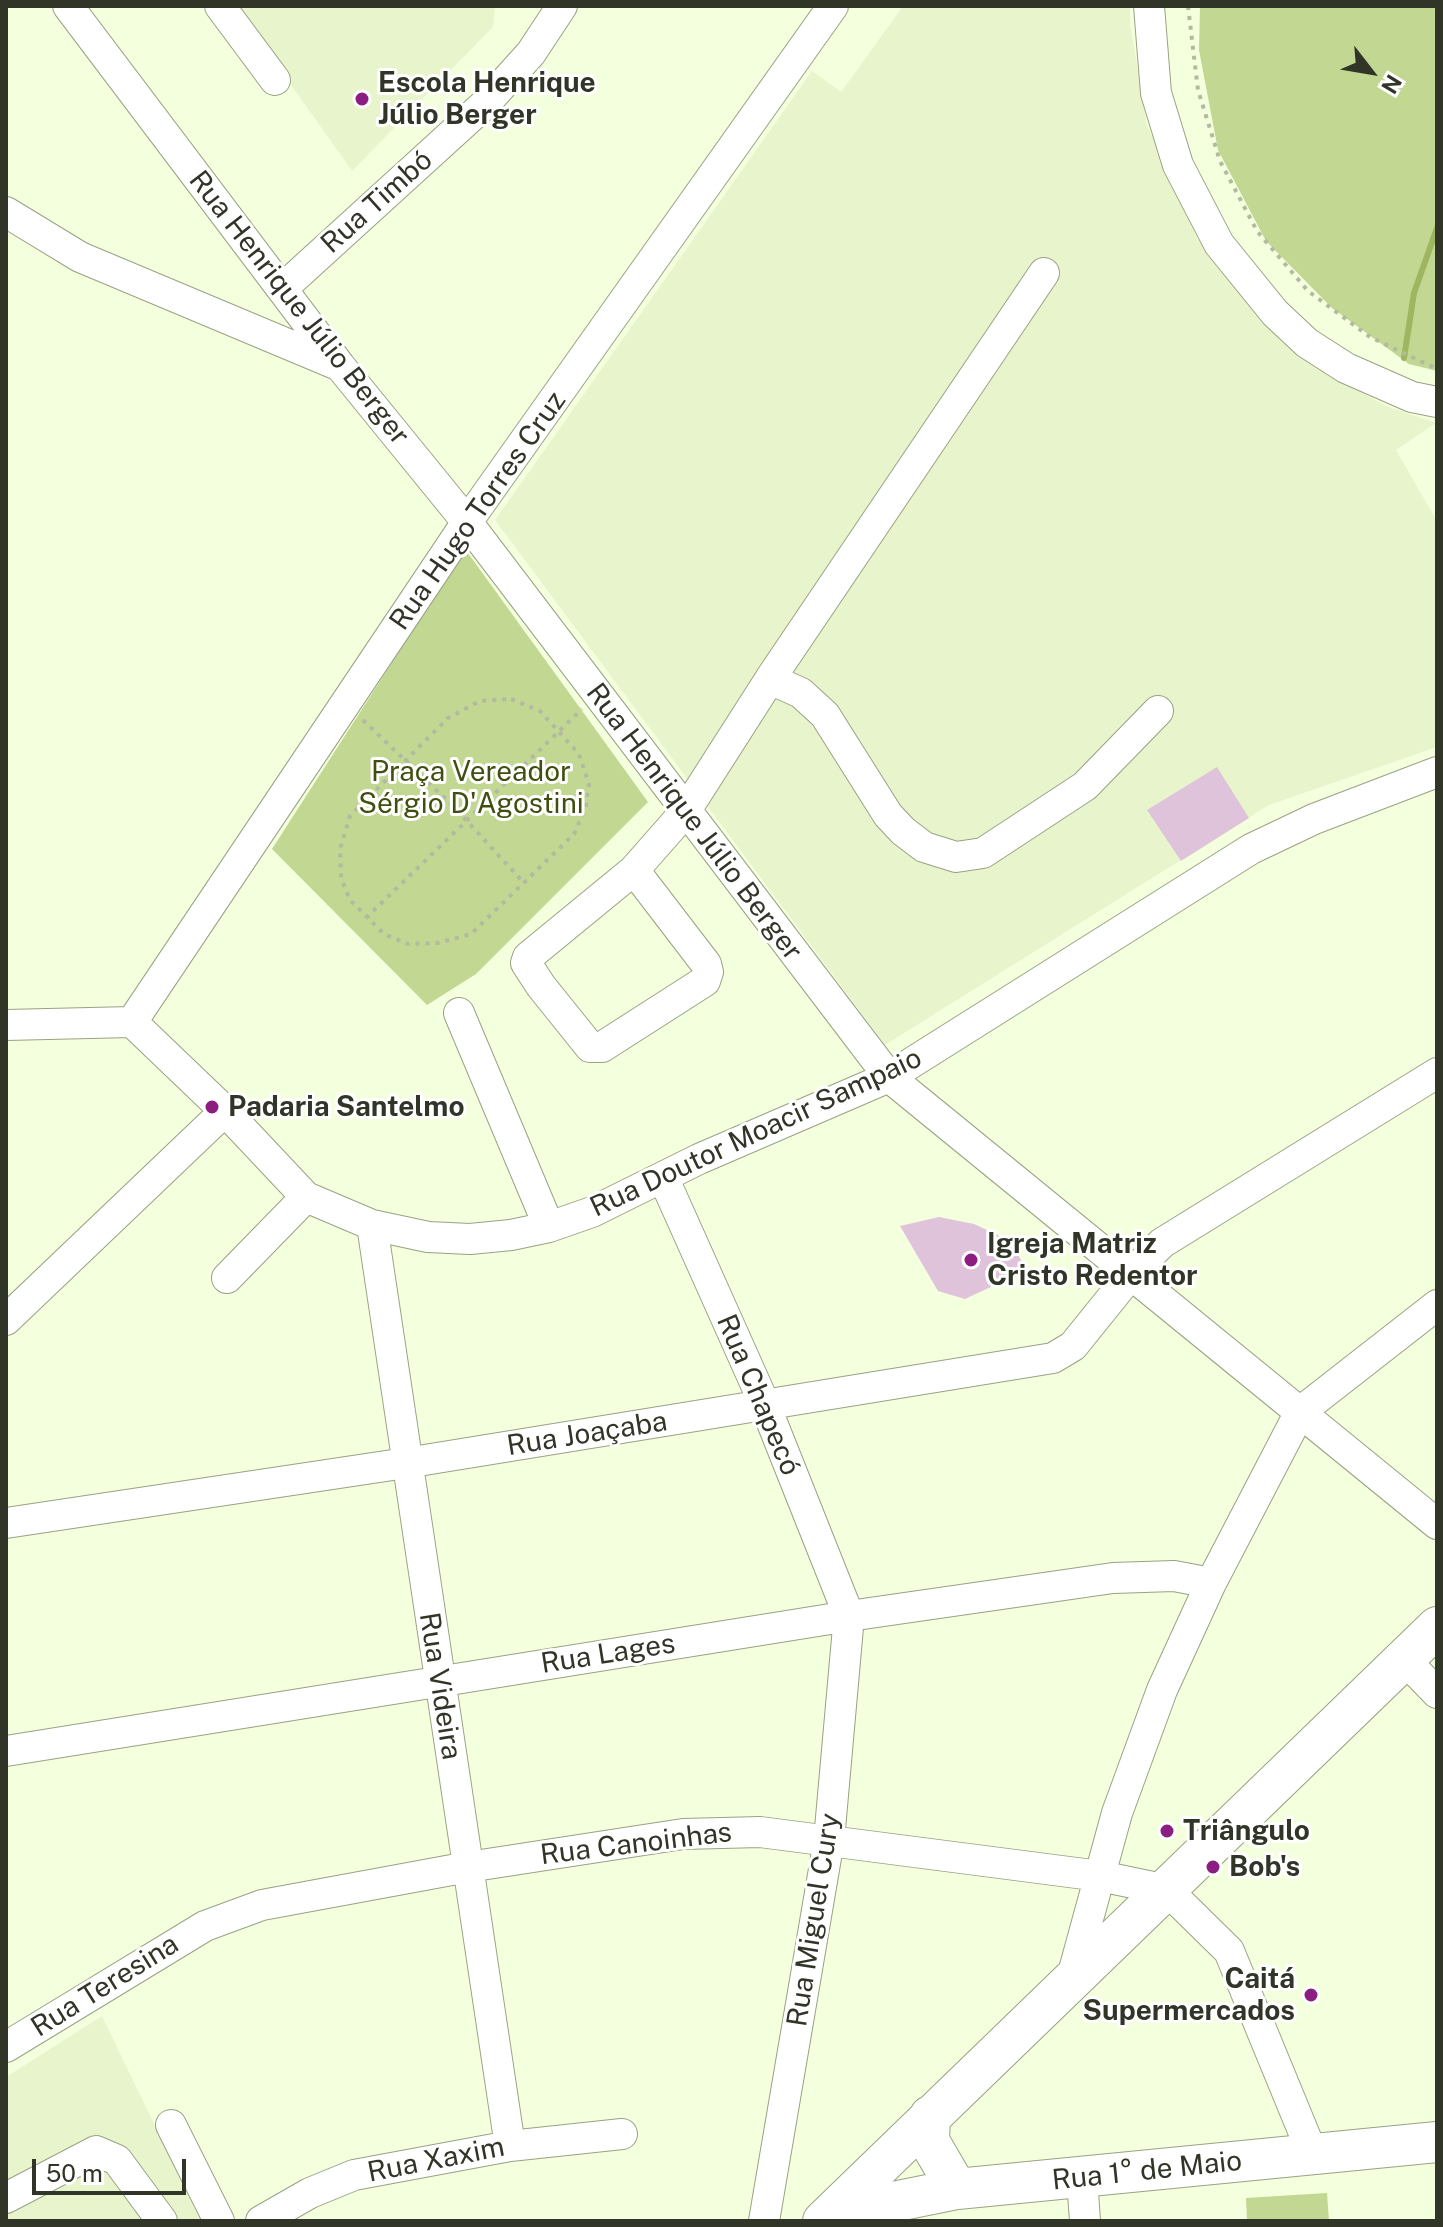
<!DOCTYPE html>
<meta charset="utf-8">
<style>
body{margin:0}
#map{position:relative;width:1443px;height:2227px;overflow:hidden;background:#f4ffde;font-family:"Public Sans",sans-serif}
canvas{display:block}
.frame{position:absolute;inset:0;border:8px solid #313528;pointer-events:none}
.north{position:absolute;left:1331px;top:32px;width:80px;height:80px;-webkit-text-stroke:6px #fff;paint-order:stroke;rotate:121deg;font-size:22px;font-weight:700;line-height:32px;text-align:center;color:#313528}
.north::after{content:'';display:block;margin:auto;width:28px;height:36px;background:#313528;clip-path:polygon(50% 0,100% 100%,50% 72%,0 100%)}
.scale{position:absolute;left:32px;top:2159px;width:154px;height:36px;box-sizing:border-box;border:4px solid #313528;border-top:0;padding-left:10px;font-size:24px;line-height:28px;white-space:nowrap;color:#313528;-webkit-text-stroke:6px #fff;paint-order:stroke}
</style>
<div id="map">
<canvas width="1443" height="2227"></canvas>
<div class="frame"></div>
<div class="north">N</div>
<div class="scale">50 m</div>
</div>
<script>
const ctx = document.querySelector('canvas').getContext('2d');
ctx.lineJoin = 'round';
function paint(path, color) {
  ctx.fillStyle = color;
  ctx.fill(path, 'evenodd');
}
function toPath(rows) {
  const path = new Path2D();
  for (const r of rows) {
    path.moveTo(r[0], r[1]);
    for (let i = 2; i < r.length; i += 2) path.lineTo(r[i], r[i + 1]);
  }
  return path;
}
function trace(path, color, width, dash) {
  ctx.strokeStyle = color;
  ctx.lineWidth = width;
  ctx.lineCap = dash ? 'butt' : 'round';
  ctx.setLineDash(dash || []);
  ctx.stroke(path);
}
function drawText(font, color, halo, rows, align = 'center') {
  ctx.font = font + ' "Public Sans",sans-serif';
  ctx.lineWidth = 6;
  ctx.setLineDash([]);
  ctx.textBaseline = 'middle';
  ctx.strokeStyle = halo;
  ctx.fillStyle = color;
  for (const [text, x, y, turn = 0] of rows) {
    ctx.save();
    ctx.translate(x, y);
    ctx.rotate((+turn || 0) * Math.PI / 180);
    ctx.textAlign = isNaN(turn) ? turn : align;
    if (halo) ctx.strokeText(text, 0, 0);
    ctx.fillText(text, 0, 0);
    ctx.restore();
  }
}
const built = toPath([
 [235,6,495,6,493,27,352,171],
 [903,6,1130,6,1130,24,1147,125,1197,238,1258,317,1316,367,1386,406,1436,423,1396,450,1437,521,1437,747,1269,805,885,1045,495,520,812,71,841,92],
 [102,2016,201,2221,6,2221,6,2077]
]);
const green = toPath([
 [1200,6,1437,6,1437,371,1409,364,1332,308,1266,241,1218,150,1199,50],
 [465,549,648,802,476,974,427,1005,272,849],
 [1327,2193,1329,2221,1247,2221,1246,2198]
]);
const stream = toPath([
 [1404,358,1414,293,1437,228]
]);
const building = toPath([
 [1217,767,1249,818,1181,861,1147,810],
 [939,1217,974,1224,998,1235,1015,1250,1027,1270,965,1299,938,1291,900,1226]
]);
const path = toPath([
 [1188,6,1198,90,1220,161,1257,231,1308,291,1370,337,1437,369],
 [511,699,540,711,579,754,589,784,586,806,574,834,471,934,438,943,408,944,384,934,350,900,341,878,340,849,350,816,448,718,480,701,511,699],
 [363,720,455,808,524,883],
 [366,918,582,709]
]);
const minor = toPath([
 [68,6,340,366,467,522,889,1077,1437,1524],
 [220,6,275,80],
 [1149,6,1156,93,1178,165,1219,244,1275,313,1307,343,1346,368,1412,397,1437,402],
 [6,212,80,257,340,366],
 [283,288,485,104,531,53,562,6],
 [770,679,1044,273],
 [634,870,706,964,708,972,705,981,602,1047,590,1047,541,986,526,963,528,957,634,870,685,812,770,679,801,693,825,715,888,815,903,831,924,847,956,857,983,853,1085,786,1158,711],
 [459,1013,549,1227],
 [132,1022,225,1111,306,1197,372,1225,428,1237,470,1239,511,1235,549,1227,592,1212,699,1159,889,1077,1251,849,1314,819,1437,772],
 [132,1022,467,522,833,6],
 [6,1025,132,1022],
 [663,1177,765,1405,849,1616,829,1840,764,2221],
 [372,1225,510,2146],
 [227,1278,306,1197],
 [6,1320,225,1111],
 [6,1523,406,1463,1053,1358,1073,1346,1131,1274,1162,1243,1437,1073],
 [1403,1658,1437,1693],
 [6,1751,849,1616,1113,1578,1174,1576,1211,1583],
 [1071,1981,1117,1813,1162,1690,1211,1583,1300,1412,1437,1305],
 [6,2047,205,1926,262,1905,468,1867,683,1834,760,1832,1100,1876,1167,1890,1229,1951,1313,2155],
 [171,2125,219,2221],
 [1082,2179,1085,2221],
 [6,2198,96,2151,117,2160,162,2221],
 [261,2221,310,2193,354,2175,510,2146,622,2134]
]);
const major = toPath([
 [930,2116,929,2141,957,2189],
 [858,2209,957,2189,1437,2142],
 [823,2221,1437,1627]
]);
const markers = [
 [362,99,8,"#8c1e82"],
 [212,1107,8,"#8c1e82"],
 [971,1260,8,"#8c1e82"],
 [1167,1831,8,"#8c1e82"],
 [1213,1867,8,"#8c1e82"],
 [1311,1995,8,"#8c1e82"]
];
const poiNames = [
 ["Escola Henrique",378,83],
 ["Júlio Berger",378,115],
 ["Padaria Santelmo",228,1107],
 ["Igreja Matriz",987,1244],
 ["Cristo Redentor",987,1276],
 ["Triângulo",1183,1831],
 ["Bob's",1229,1867],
 ["Caitá",1295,1979,"right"],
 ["Supermercados",1295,2011,"right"]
];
const streetNames = [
 ["Rua Timbó",377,202,-42],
 ["Rua Henrique Júlio Berger",299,308,52],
 ["Rua Hugo Torres Cruz",478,511,-55],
 ["Rua Henrique Júlio Berger",694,822,53],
 ["Rua Doutor Moacir Sampaio",756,1133,-25],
 ["Rua Chapecó",758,1395,67],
 ["Rua Joaçaba",587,1434,-9],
 ["Rua Lages",608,1654,-9],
 ["Rua Videira",440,1686,81],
 ["Rua Canoinhas",636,1844,-7],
 ["Rua Miguel Cury",814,1920,-81],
 ["Rua Teresina",105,1986,-32],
 ["Rua Xaxim",436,2160,-11],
 ["Rua 1° de Maio",1147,2171,-6]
];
const parkNames = [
 ["Praça Vereador",471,772],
 ["Sérgio D'Agostini",471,804]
];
paint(built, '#e8f5cc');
paint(green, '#c2d792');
trace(stream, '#9eb660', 6);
paint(building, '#dfc3da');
trace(minor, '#99a284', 32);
trace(major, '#99a284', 42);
trace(path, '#b2baa0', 4, [4, 6]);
trace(minor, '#fff', 30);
trace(major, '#fff', 40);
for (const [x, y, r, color] of markers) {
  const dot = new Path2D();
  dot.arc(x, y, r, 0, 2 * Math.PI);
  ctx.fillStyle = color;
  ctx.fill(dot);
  trace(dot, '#fff', 3);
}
drawText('bold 28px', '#313528', '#fff', poiNames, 'left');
drawText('28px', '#313528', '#fff', streetNames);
drawText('28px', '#404f10', '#fff', parkNames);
</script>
